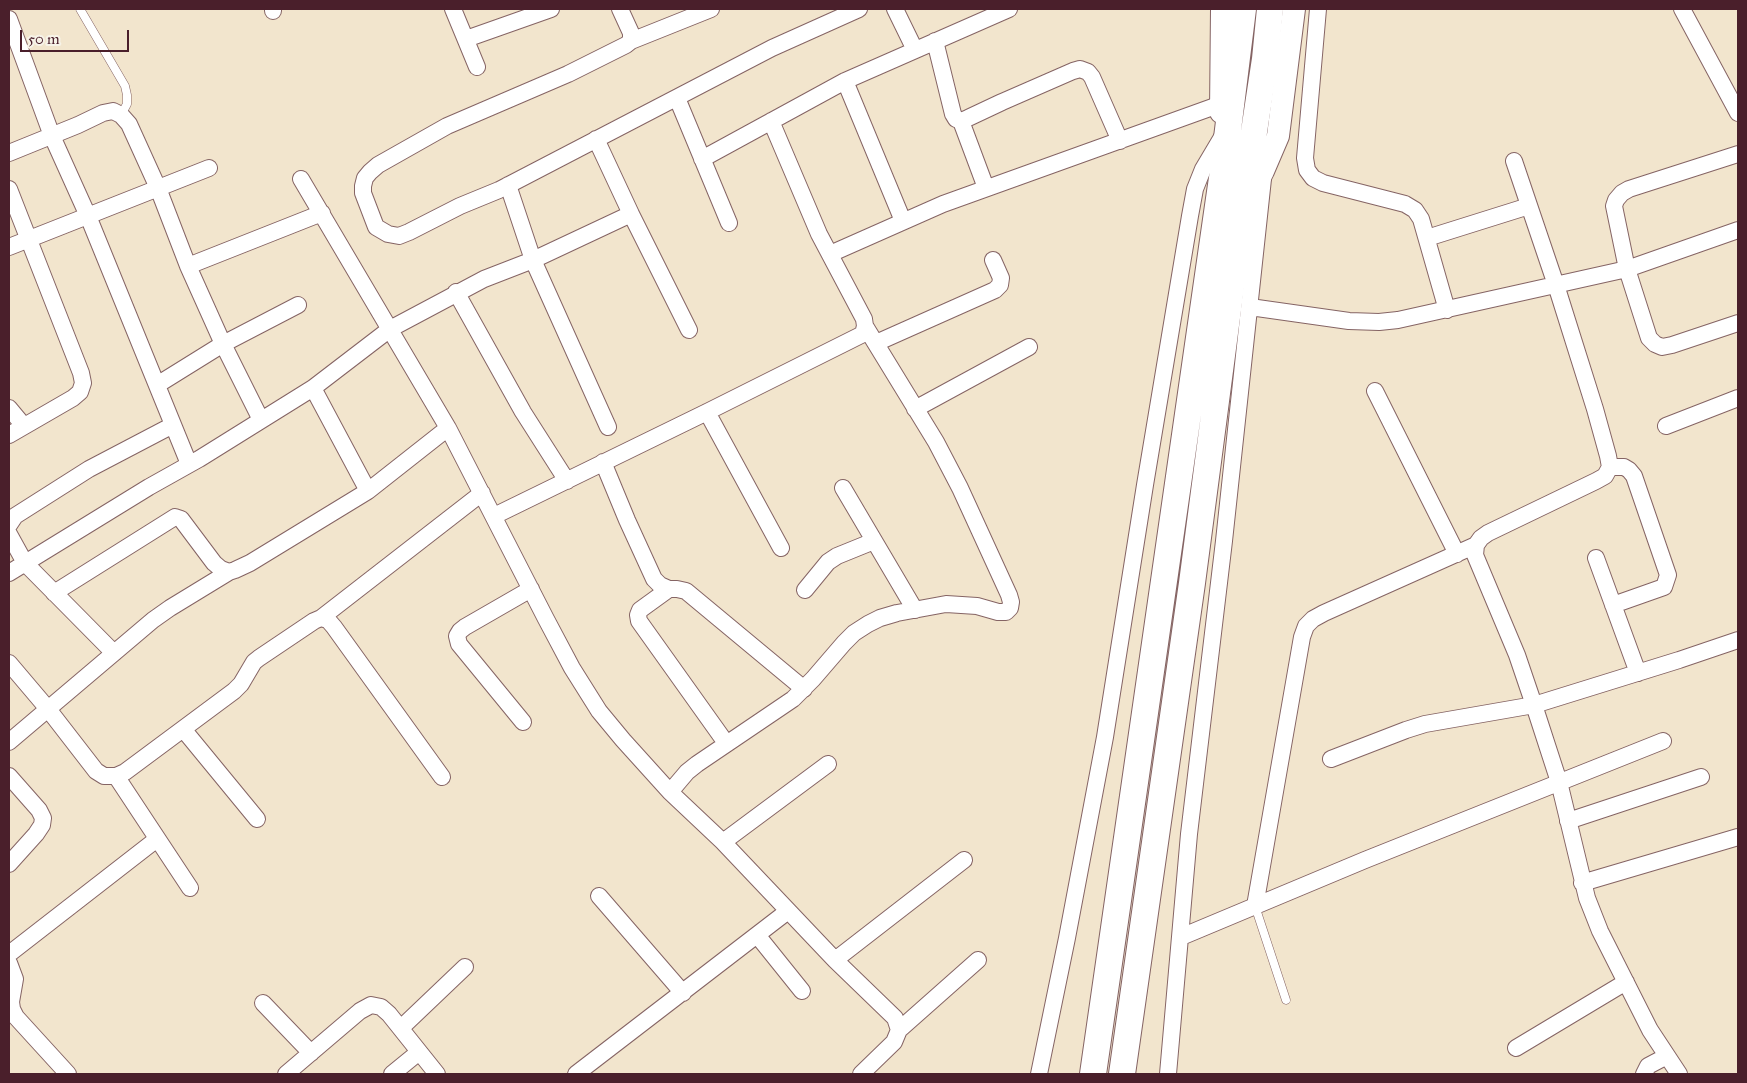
<!DOCTYPE html>
<style>
body{margin:0}
#map{position:relative;width:1747px;height:1083px;overflow:hidden;background:#f2e5cd;font-family:"IM FELL Great Primer",serif}
canvas{display:block}
.frame{position:absolute;inset:0;border:10px solid #4a1f2b;pointer-events:none}
.scale{position:absolute;left:20px;top:30px;width:109px;height:22px;box-sizing:border-box;border:2px solid #4a1f2b;border-top:0;padding-left:6px;font-size:15px;line-height:18px;white-space:nowrap;color:#4a1f2b;-webkit-text-stroke:4px #f7f3e8;paint-order:stroke}
</style>
<div id="map">
<canvas width="1747" height="1083"></canvas>
<div class="frame"></div>
<div class="scale">50 m</div>
</div>
<script>
const ctx = document.querySelector('canvas').getContext('2d');
ctx.lineJoin = 'round';
function toPath(rows) {
  const path = new Path2D();
  for (const r of rows) {
    path.moveTo(r[0], r[1]);
    for (let i = 2; i < r.length; i += 2) path.lineTo(r[i], r[i + 1]);
  }
  return path;
}
function trace(path, color, width, dash) {
  ctx.strokeStyle = color;
  ctx.lineWidth = width;
  ctx.lineCap = dash ? 'butt' : 'round';
  ctx.setLineDash(dash || []);
  ctx.stroke(path);
}
const service = toPath([
 [80,9,125,86,127,95,127,104,121,115],
 [1255,906,1286,1000]
]);
const minor = toPath([
 [273,9,273,11],
 [453,9,477,67],
 [620,9,631,33,631,41,626,45,568,74,447,126,378,165,370,172,365,178,363,186,363,193,376,227,388,234,399,236,409,232,460,206,499,190,772,48,859,9],
 [895,9,915,50],
 [1318,9,1305,158,1307,170,1313,178,1323,183,1405,204,1415,210,1421,219,1447,310],
 [1682,9,1738,113],
 [9,19,52,136,88,216,189,464],
 [466,39,551,9],
 [631,41,711,9],
 [935,41,953,114,956,119,961,121,968,118,1002,102,1073,71,1080,69,1088,72,1092,77,1120,141],
 [845,81,903,221],
 [677,98,729,223],
 [961,121,986,188],
 [596,139,631,214,689,330],
 [9,153,78,125,103,113,113,111,121,115,129,124,158,188,188,266,223,344,261,420],
 [1738,154,1629,189,1622,193,1616,200,1614,206,1627,269,1649,338,1655,344,1662,347,1672,345,1738,323],
 [702,159,845,81,1009,9],
 [1514,161,1556,285,1595,409,1608,456,1610,467,1605,476,1596,481,1488,533,1481,538,1476,545,1475,555,1517,655,1534,705,1559,782,1587,898,1600,931,1650,1030,1679,1074],
 [301,179,448,428,546,619,572,668,599,711,623,740,670,792,723,842,835,960,895,1018,899,1030,894,1042,861,1074],
 [508,185,533,260,608,427],
 [9,189,81,373,83,383,80,392,73,398,9,435],
 [1427,238,1529,206],
 [9,247,209,168],
 [830,254,943,204,1221,104],
 [188,266,322,213],
 [456,292,523,412,567,481],
 [1250,307,1349,321,1379,322,1398,320,1627,269,1738,230],
 [876,343,995,290,1000,285,1001,278,993,260],
 [157,385,223,344,298,305],
 [313,388,368,491],
 [1375,391,1457,554],
 [9,408,24,426],
 [915,409,1029,347],
 [707,412,781,548],
 [1666,426,1738,398],
 [603,462,627,520,654,579,660,585,669,589,677,589,686,591,804,689],
 [1610,467,1624,467,1629,470,1634,476,1668,575,1664,587,1613,605],
 [843,488,915,610],
 [494,516,707,412,863,334,865,326,864,319,819,234,771,121],
 [9,525,15,516,89,469,173,425],
 [9,534,25,563,114,653],
 [1596,558,1638,673],
 [9,573,149,487,199,459,313,388,390,329,484,279,533,260,631,214],
 [669,589,640,610,638,615,639,621,726,743],
 [805,590,828,562,837,556,874,541],
 [54,593,175,517,181,519,214,563,221,569,229,572,235,570,250,563,368,491,448,428],
 [321,618,482,493],
 [9,663,48,709,96,771,104,776,116,776,125,772,234,691,241,684,254,662,259,658,314,621,321,618,328,620,334,627,442,777],
 [523,722,459,644,457,636,460,631,465,627,531,589],
 [183,729,257,819],
 [9,742,153,620,170,608,229,572],
 [1331,759,1406,730,1425,724,1534,705,1679,660,1738,640],
 [9,776,39,810,43,818,42,825,36,834,9,864],
 [116,776,190,888],
 [670,792,687,772,697,764,793,699,813,679,844,643,854,633,868,624,880,618,897,613,946,604,977,606,998,612,1006,612,1010,608,1011,602,1009,595,960,488,936,442,865,326],
 [1568,821,1701,777],
 [723,842,828,764],
 [1582,883,1738,837],
 [599,896,683,993],
 [1255,906,1302,637,1306,626,1313,619,1324,613,1476,545],
 [757,935,802,991],
 [1181,937,1365,860,1663,741],
 [9,954,157,839],
 [835,960,964,860],
 [9,963,15,979,11,1002,12,1009,16,1017,68,1074],
 [263,1003,311,1053],
 [401,1028,465,967],
 [899,1030,978,960],
 [1516,1048,1626,982],
 [286,1074,360,1011,371,1005,381,1007,389,1014,437,1074],
 [392,1074,419,1052],
 [576,1074,788,911],
 [1039,1074,1067,938,1105,737,1145,485,1190,216,1195,189,1203,169,1222,137],
 [1168,1074,1189,834,1224,541,1263,179],
 [1644,1074,1648,1066,1667,1056]
]);
const secondary = toPath([
 [1221,112,1222,9],
 [1246,205,1263,171,1278,136,1294,9]
]);
const trunk = toPath([
 [1093,1074,1222,178,1243,9],
 [1122,1074,1192,583,1234,264,1265,59,1270,9]
]);
trace(service, '#856464', 9);
trace(minor, '#856464', 18);
trace(secondary, '#856464', 24);
trace(trunk, '#856464', 28);
trace(service, '#fff', 8);
trace(minor, '#fff', 16);
trace(secondary, '#fff', 22);
trace(trunk, '#fff', 26);
</script>
